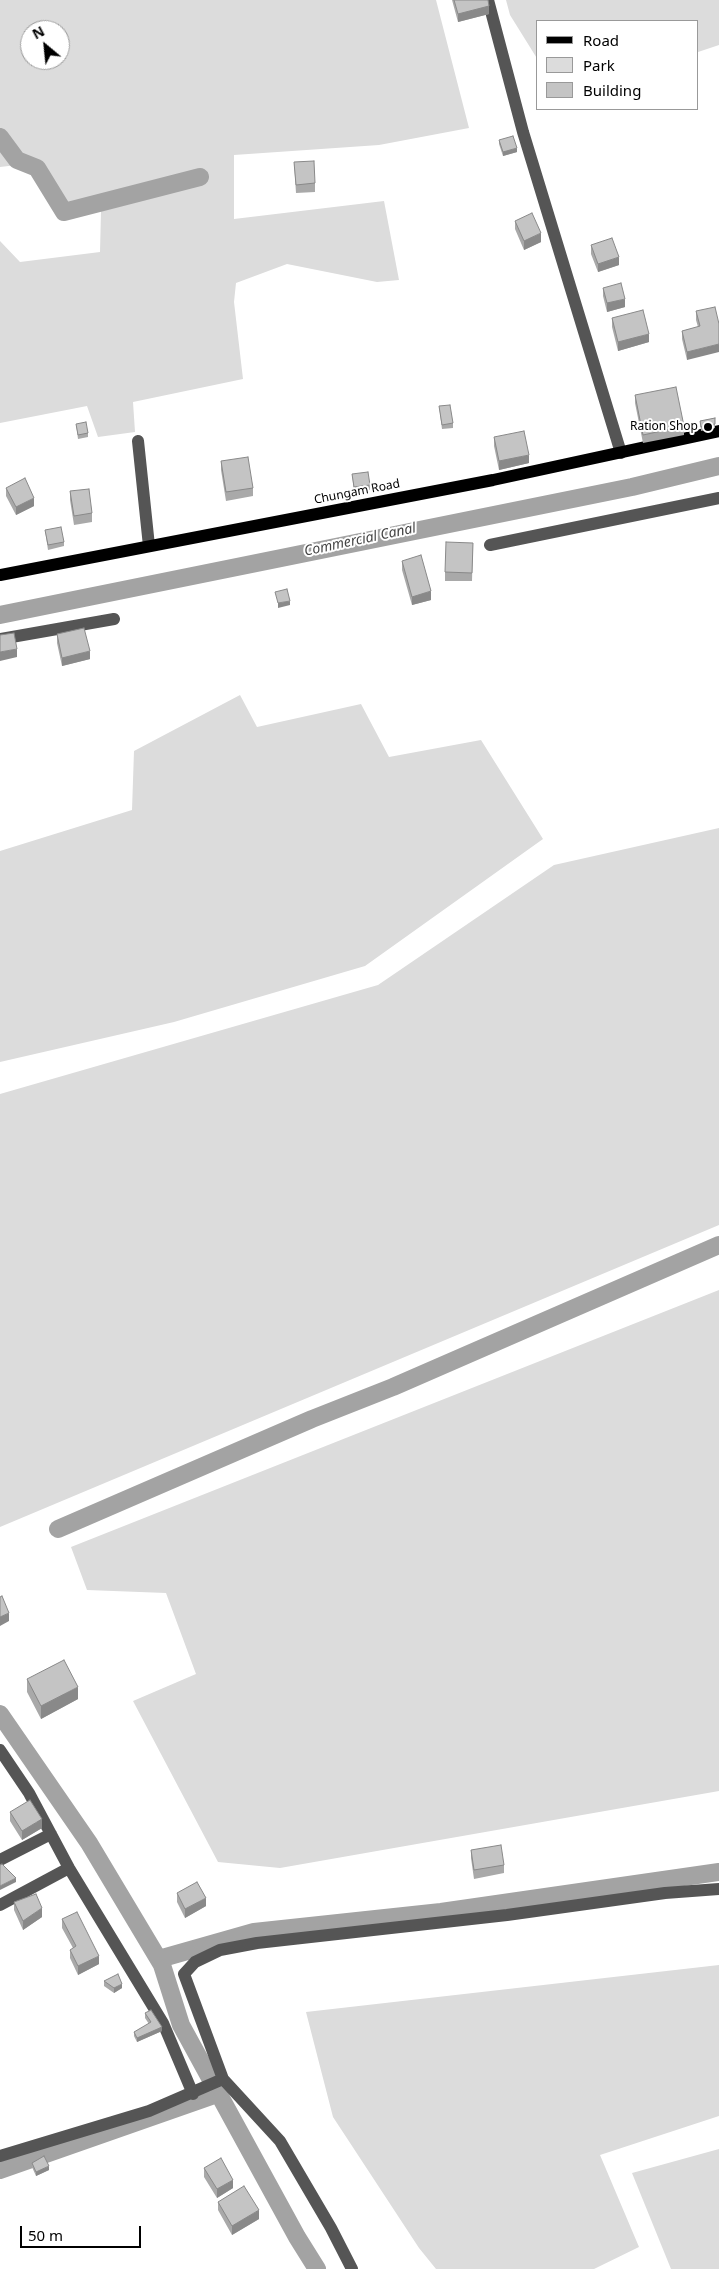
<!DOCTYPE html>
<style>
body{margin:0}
#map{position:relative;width:719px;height:2269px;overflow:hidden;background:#fff;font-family:"Noto Sans",sans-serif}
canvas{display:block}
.legend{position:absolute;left:536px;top:20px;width:162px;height:90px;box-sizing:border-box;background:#fff;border:1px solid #999;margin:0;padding:6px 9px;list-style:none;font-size:15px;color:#000}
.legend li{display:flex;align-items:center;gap:10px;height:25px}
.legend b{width:25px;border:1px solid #999}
.north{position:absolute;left:20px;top:20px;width:50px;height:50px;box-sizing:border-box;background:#fff;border:1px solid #999;border-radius:50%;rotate:332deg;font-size:14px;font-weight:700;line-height:20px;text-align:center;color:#000}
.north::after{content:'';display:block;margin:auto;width:18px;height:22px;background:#000;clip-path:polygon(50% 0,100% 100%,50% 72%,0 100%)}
.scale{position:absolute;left:20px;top:2226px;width:121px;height:22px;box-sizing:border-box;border:2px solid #000;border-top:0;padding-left:6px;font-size:15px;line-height:18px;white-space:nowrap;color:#000;-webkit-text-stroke:4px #fff;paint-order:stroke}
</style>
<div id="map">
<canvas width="719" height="2269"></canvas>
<ul class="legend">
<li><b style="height:6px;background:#000"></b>Road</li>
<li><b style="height:14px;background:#dcdcdc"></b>Park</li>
<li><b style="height:14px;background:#c4c4c4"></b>Building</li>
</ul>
<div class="north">N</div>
<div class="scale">50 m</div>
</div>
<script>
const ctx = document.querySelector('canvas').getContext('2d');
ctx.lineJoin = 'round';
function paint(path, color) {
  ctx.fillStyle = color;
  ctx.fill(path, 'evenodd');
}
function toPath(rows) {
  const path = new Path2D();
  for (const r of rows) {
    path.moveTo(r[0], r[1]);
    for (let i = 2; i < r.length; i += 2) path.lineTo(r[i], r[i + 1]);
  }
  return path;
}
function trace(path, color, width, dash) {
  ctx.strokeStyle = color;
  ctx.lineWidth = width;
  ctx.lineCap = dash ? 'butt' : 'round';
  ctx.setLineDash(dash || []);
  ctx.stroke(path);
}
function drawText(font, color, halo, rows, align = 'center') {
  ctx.font = font + ' "Noto Sans",sans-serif';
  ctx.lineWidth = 4;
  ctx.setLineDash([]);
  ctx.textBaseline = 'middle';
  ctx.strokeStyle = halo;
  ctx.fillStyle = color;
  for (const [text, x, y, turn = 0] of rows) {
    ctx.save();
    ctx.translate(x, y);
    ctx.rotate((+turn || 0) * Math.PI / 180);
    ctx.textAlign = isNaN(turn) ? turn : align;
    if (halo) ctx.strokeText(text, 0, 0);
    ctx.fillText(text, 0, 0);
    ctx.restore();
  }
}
const green = toPath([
 [0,0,436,0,469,128,379,145,234,155,234,219,384,201,399,280,377,282,287,264,236,283,234,302,243,379,133,402,135,432,98,437,87,406,0,423,0,241,20,262,100,252,101,211,65,218,43,162,0,167],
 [30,30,60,30,60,60,30,60],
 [506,0,719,0,719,45,698,52,698,21,538,21,538,60,510,15],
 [240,695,257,727,361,704,389,757,481,740,543,839,365,966,174,1022,0,1062,0,851,132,810,134,751],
 [719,828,719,1225,0,1527,0,1094,378,985,554,865],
 [719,1290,719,1791,280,1868,218,1862,133,1701,196,1674,166,1593,87,1590,71,1547],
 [719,1965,719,2116,600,2155,639,2247,594,2269,436,2269,419,2248,333,2117,306,2012],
 [719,2149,719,2269,671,2269,632,2173]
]);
const canal = toPath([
 [0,137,17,160,37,168,64,212,200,177],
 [0,615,632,487,719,466],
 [58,1529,312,1419,393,1387,719,1245],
 [0,1714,89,1843,162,1965,181,2025,297,2237,317,2269],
 [159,1959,254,1932,441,1912,719,1872],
 [0,2170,217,2094]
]);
const minor = toPath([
 [488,0,523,132,621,453],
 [138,441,149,546],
 [490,545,719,498],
 [0,639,114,619],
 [0,1750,29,1793,69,1868,163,2023,193,2094],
 [0,1860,51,1834],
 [0,1905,69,1868],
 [223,2079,280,2141,331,2228,352,2269],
 [0,2156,149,2111,223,2079,184,1974,195,1962,220,1950,257,1943,507,1915,665,1893,719,1889]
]);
const major = toPath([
 [0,575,493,480,719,431]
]);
const wall = toPath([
 [452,0,488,0,489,14,458,22],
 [499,140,517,152,503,156,499,144],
 [294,162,315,183,315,192,296,193],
 [515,221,541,242,524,250,515,229],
 [591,245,619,265,598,272,591,254],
 [603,288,625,307,607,312,603,296],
 [696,311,719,324,687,360,682,339,682,331,698,327,696,320],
 [612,318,649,342,618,351,612,327],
 [635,395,684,426,684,435,643,443,635,403],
 [439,406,453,423,453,428,442,429],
 [715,418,715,428,701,431,700,421],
 [76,424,88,433,88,437,78,439],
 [494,437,529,463,499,470,494,446],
 [221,461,253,488,253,496,226,501,221,470],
 [352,474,370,485,370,490,354,492],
 [6,488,34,506,16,515,6,496],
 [70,491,92,513,92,522,74,525,70,500],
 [45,530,64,542,64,546,48,550],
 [473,543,472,581,445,581,445,572],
 [402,561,431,600,412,605,402,570],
 [57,634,90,659,62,666,57,643],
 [27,1679,78,1699,41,1719,27,1692],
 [10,1812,42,1828,22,1840,10,1821],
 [471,1850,504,1865,504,1873,474,1879,471,1858],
 [177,1893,206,1906,185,1918,177,1902],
 [14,1902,42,1917,23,1930,14,1910],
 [62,1919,99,1964,78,1975,70,1958,70,1950,73,1948,62,1928],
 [104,1981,122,1988,114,1993,104,1986],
 [145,2013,162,2031,137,2042,134,2036,134,2032,149,2024,145,2018],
 [32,2163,49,2170,36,2176,32,2167],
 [204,2168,233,2188,217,2198,204,2177],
 [218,2202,259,2219,232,2235,218,2210]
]);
const shadedWall = toPath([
 [489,6,489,14,458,22,458,14],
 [517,148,517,152,503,156,503,152],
 [541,233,541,242,524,250,524,241],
 [619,257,619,265,598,272,598,264],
 [625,299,625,307,607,312,607,303],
 [649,334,649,342,618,351,618,342],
 [719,344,719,352,687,360,687,352],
 [529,455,529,463,499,470,499,461],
 [34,498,34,506,16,515,16,507],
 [431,591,431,600,412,605,412,597],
 [290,601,290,605,278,608,278,603],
 [17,649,17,657,0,661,0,652],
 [90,651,90,659,62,666,62,658],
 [9,1613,9,1621,0,1626,0,1617],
 [78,1687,78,1699,41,1719,41,1706],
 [42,1819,42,1828,22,1840,22,1831],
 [16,1878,16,1882,0,1890,0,1886],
 [206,1898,206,1906,185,1918,185,1909],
 [42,1908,42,1917,23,1930,23,1921],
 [99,1956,99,1964,78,1975,78,1966],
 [122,1984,122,1988,114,1993,114,1988],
 [162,2027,162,2031,137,2042,137,2038],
 [49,2166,49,2170,36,2176,36,2172],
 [233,2180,233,2188,217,2198,217,2189],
 [259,2210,259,2219,232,2235,232,2226]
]);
const building = toPath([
 [454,0,488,0,489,6,458,14,454,0],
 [513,136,517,148,503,152,499,140,513,136],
 [314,161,315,183,296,185,294,162,314,161],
 [532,213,541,233,524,241,515,221,532,213],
 [612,238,619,257,598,264,591,245,612,238],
 [621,283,625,299,607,303,603,288,621,283],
 [715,307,719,324,719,344,687,352,682,331,700,326,696,311,715,307],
 [643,310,649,334,618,342,612,318,643,310],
 [676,387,684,426,643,435,635,395,676,387],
 [450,405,453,423,442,425,439,406,450,405],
 [715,418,715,424,701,427,700,421,715,418],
 [86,422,88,433,78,435,76,424,86,422],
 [524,431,529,455,499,461,494,437,524,431],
 [248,457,253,488,226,492,221,461,248,457],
 [368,472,370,485,354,487,352,474,368,472],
 [25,478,34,498,16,507,6,488,25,478],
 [89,489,92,513,74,516,70,491,89,489],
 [61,527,64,542,48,545,45,530,61,527],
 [446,542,473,543,472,573,445,572,446,542],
 [421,555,431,591,412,597,402,561,421,555],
 [287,589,290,601,278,603,275,592,287,589],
 [84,628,90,651,62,658,57,634,84,628],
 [14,633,17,649,0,652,0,635,14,633],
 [2,1596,9,1613,0,1617,0,1597,2,1596],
 [64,1660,78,1687,41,1706,27,1679,64,1660],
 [30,1800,42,1819,22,1831,10,1812,30,1800],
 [501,1845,504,1865,474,1870,471,1850,501,1845],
 [2,1864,16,1878,0,1886,0,1865,2,1864],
 [197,1882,206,1898,185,1909,177,1893,197,1882],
 [36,1894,42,1908,23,1921,14,1902,36,1894],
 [77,1912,99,1956,78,1966,70,1950,76,1946,62,1919,77,1912],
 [118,1974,122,1984,114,1988,104,1981,118,1974],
 [151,2010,162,2027,137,2038,134,2032,151,2022,145,2013,151,2010],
 [44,2156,49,2166,36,2172,32,2163,44,2156],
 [221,2158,233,2180,217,2189,204,2168,221,2158],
 [244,2186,259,2210,232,2226,218,2202,244,2186]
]);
const markers = [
 [708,427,5,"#000"]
];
const poiNames = [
 ["Ration Shop",698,427]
];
const streetNames = [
 ["Chungam Road",357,492,-11]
];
const waterNames = [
 ["Commercial Canal",360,540,-12]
];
paint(green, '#dcdcdc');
trace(canal, '#a3a3a3', 18);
trace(minor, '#555', 12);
trace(major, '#000', 12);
paint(wall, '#a9a9a9');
paint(shadedWall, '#898989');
paint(building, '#c4c4c4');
trace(building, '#898989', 1);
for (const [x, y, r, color] of markers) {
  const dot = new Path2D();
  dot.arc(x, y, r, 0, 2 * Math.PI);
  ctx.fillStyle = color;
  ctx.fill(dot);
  trace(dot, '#fff', 2);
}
drawText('12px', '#000', '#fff', poiNames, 'right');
drawText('12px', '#000', '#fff', streetNames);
drawText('italic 14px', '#444', '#fff', waterNames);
</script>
